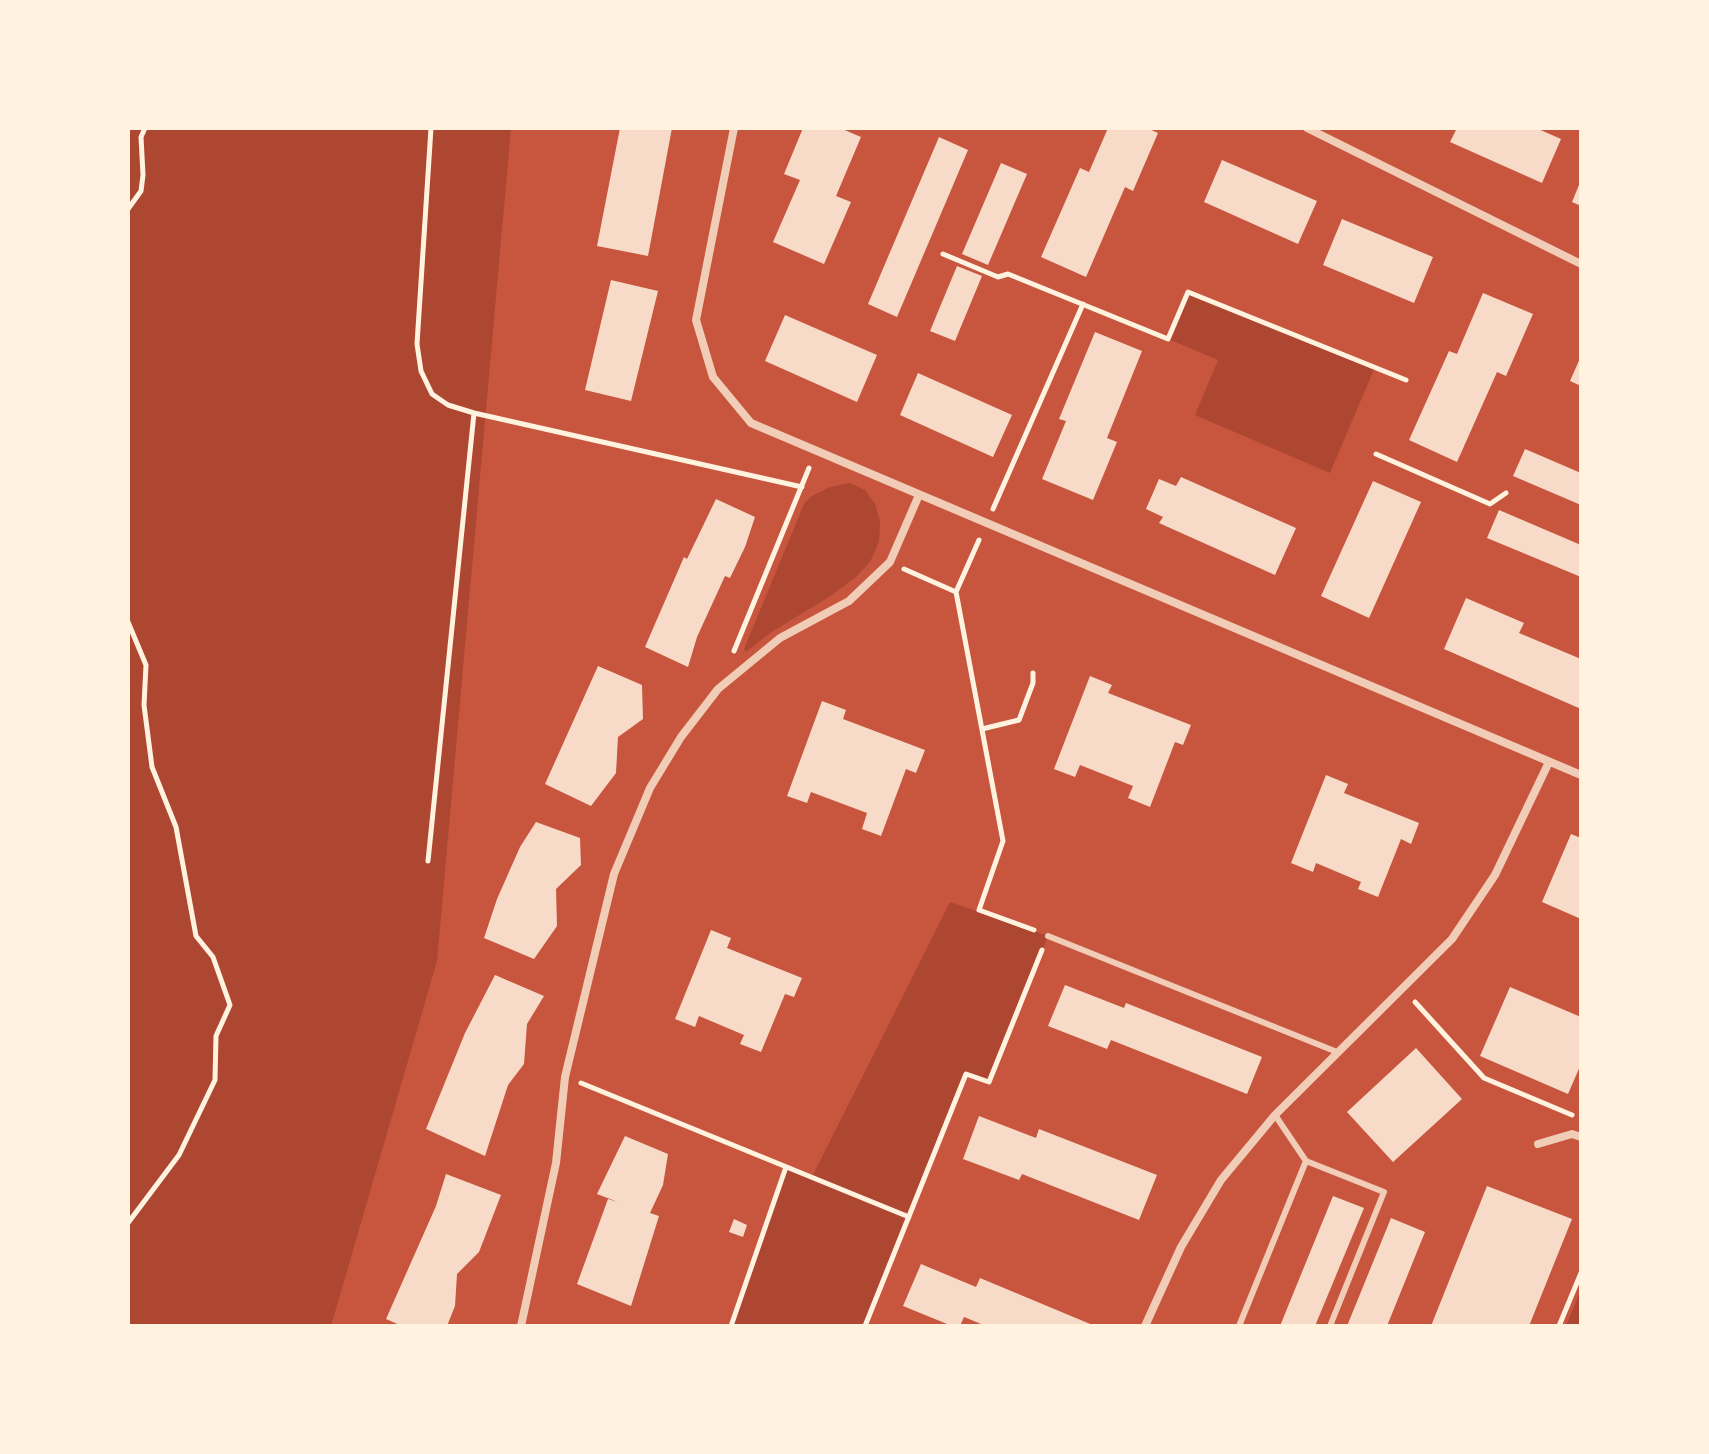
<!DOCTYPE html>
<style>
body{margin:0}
#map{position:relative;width:1709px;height:1454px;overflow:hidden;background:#c8553d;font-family:Figtree,sans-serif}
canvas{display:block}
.frame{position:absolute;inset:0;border:130px solid #fff3e0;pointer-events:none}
</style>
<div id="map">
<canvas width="1709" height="1454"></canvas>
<div class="frame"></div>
</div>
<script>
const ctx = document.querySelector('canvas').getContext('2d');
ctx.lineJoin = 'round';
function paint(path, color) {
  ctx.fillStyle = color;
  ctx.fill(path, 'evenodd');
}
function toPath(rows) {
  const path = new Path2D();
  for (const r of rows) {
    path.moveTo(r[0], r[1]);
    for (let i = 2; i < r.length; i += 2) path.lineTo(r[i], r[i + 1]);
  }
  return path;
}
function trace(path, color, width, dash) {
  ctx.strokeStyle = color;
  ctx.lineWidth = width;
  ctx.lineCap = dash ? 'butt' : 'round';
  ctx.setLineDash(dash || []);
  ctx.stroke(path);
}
const green = toPath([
 [128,128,511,128,437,961,331,1326,128,1326],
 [1188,292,1375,367,1330,473,1195,415,1218,360,1168,339],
 [850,483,865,490,875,504,880,521,879,542,870,562,856,577,832,595,770,633,746,652,744,649,804,504,810,497,830,487],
 [950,902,1048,936,989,1082,967,1074,865,1326,731,1326,786,1167,812,1177],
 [1581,1289,1581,1326,1566,1326]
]);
const building = toPath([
 [620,128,672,128,648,256,597,246],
 [803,128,840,128,861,137,836,196,851,202,824,264,773,242,800,180,784,174],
 [1108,128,1147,128,1158,133,1133,191,1125,187,1086,277,1041,257,1080,168,1089,172],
 [1457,128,1536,128,1561,139,1542,183,1450,142],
 [939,137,968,150,897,317,868,304],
 [1222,160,1317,201,1298,244,1204,202],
 [1001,163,1027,174,988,265,962,254],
 [1581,180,1581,206,1572,202],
 [1342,219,1433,257,1414,303,1323,265],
 [957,266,982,276,955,341,930,331],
 [611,280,658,291,631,401,585,390],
 [1483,293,1533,314,1506,376,1497,372,1457,462,1409,440,1449,351,1457,354],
 [785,315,877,355,857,402,765,361],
 [1095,332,1142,351,1107,438,1117,442,1093,500,1042,479,1066,421,1059,419],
 [1581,356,1581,386,1570,381],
 [918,373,1012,415,993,457,900,415],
 [1525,449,1581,473,1581,505,1513,476],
 [1181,477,1296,528,1275,575,1159,523,1163,517,1146,509,1159,479,1176,486],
 [1373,481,1421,502,1369,618,1321,596],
 [716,499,755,517,745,547,730,578,725,576,697,637,688,667,645,647,684,557,687,559],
 [1499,510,1581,545,1581,577,1487,538],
 [1466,598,1524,623,1519,633,1581,659,1581,709,1444,649],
 [598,666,642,685,643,719,618,737,616,773,591,806,545,784],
 [1090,676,1112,685,1108,693,1191,725,1183,745,1175,742,1150,807,1128,798,1133,786,1080,765,1075,777,1054,769],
 [822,701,846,710,843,719,925,750,916,773,906,769,881,836,862,829,867,813,811,792,807,803,787,796],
 [1326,775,1348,784,1344,793,1419,823,1411,844,1401,839,1378,897,1358,889,1361,882,1316,863,1313,872,1291,863],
 [536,822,580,838,581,865,556,889,557,926,534,959,484,938,497,899,520,847],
 [1571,834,1581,838,1581,919,1542,902],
 [711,930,731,938,727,948,802,978,794,997,785,994,761,1052,740,1044,744,1035,699,1016,695,1027,675,1019],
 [495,975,544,996,527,1024,524,1064,508,1085,485,1156,426,1129,465,1033],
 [1065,985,1124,1008,1126,1003,1262,1057,1247,1094,1111,1040,1107,1049,1048,1026],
 [1510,987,1581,1017,1581,1064,1568,1094,1480,1056],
 [1416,1048,1462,1099,1393,1162,1347,1112],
 [979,1116,1036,1138,1039,1129,1157,1175,1139,1220,1022,1174,1019,1180,963,1159],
 [625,1136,668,1154,663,1185,650,1213,659,1216,631,1306,577,1284,608,1199,618,1202,597,1194],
 [446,1174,501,1195,479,1252,457,1274,455,1306,447,1326,402,1326,386,1319,436,1206],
 [1487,1186,1572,1219,1529,1326,1431,1326],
 [1333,1196,1364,1208,1315,1326,1280,1326],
 [1391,1218,1425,1232,1387,1326,1347,1326],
 [734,1219,747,1225,743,1237,729,1232],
 [921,1264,976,1287,980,1278,1095,1326,986,1326,964,1317,960,1326,952,1326,903,1306]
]);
const path = toPath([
 [431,128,417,344,421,371,432,394,448,405,474,413,802,487],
 [128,209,141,191,143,175,141,137,145,128],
 [943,254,998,277,1008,274,1168,339,1188,292,1406,380],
 [1376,454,1490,504,1506,493],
 [993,509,1083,304],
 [904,569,956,592,979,540],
 [956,592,1003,841,979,910,1034,930],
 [128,622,146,665,144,705,152,767,176,827,196,936,213,957,230,1005,216,1036,215,1080,179,1155,128,1223],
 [734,651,809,468],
 [982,729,1019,720,1033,683,1033,673],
 [428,861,474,413],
 [1415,1002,1484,1078,1572,1115],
 [581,1083,909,1217],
 [731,1326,786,1167],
 [865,1326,966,1074,989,1082,1042,950],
 [1559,1326,1581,1273]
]);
const service = toPath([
 [1048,936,1337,1052],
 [1275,1115,1306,1161,1384,1192,1330,1326],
 [1239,1326,1306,1161]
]);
const minor = toPath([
 [734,128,696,320,713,377,751,423,1581,775],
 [1307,128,1581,264],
 [1538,1144,1572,1134,1581,1137],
 [521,1326,556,1163,565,1077,614,874,650,788,681,737,718,689,780,638,849,601,890,562,919,495],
 [1145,1326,1181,1247,1221,1180,1275,1115,1452,939,1495,875,1549,762]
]);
paint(green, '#ae4732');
paint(building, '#f7dbc8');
trace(path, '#fff3e0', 5);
trace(service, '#f1ccb7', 6);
trace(minor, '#f1ccb7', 8);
</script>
